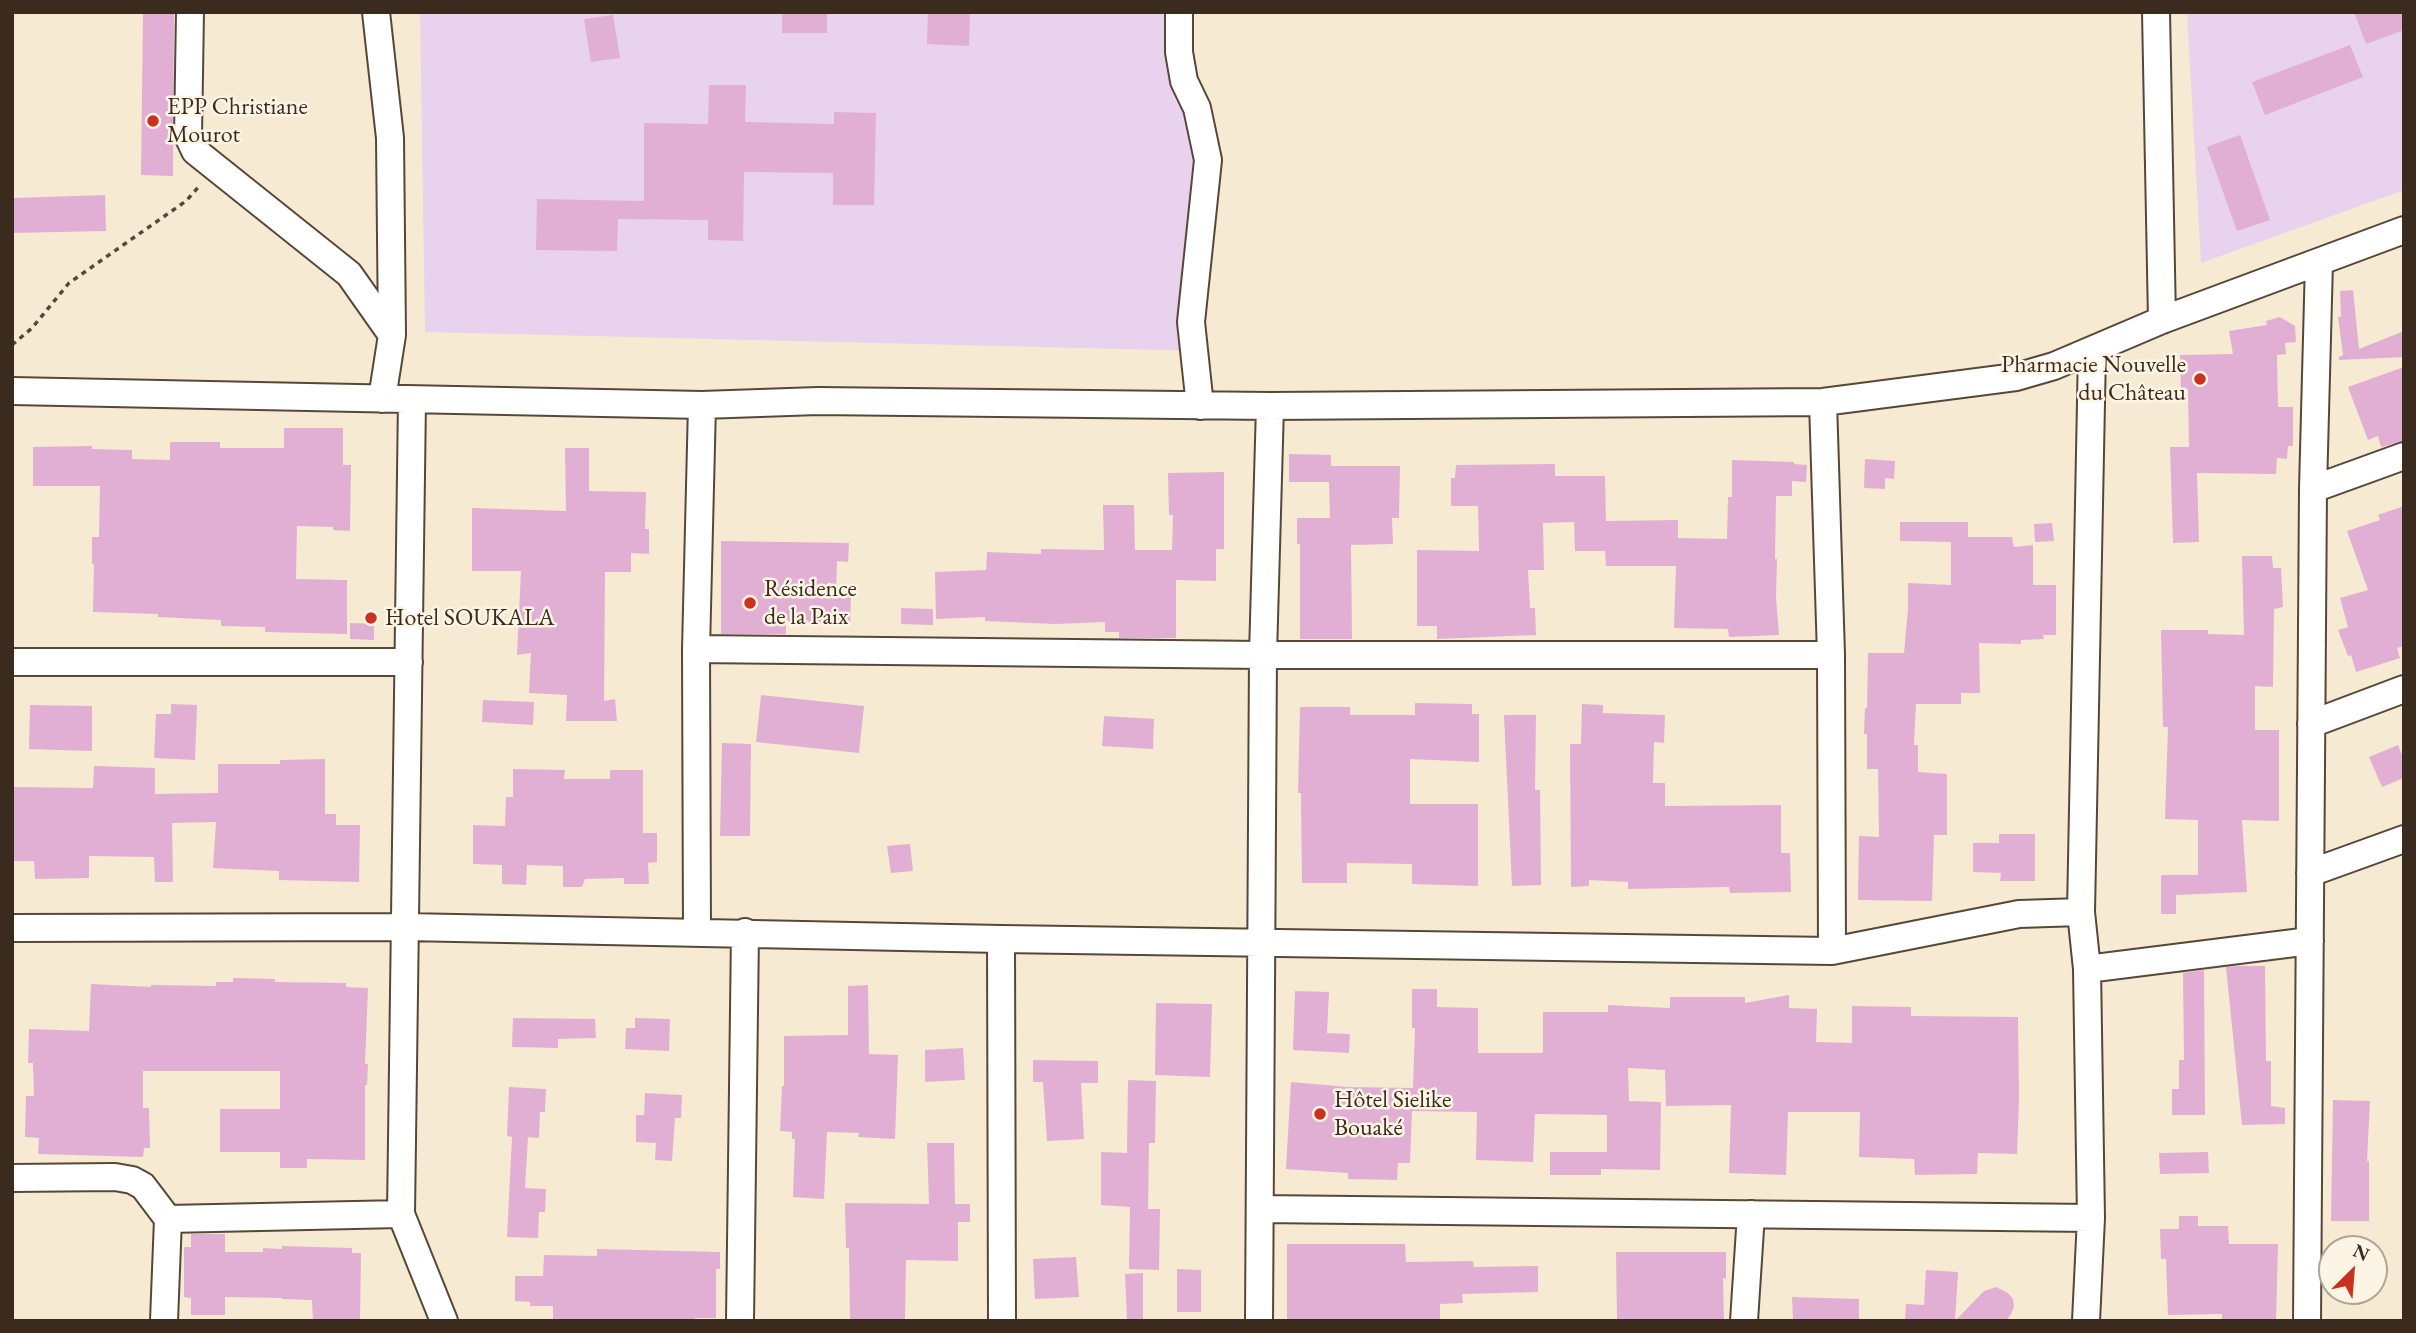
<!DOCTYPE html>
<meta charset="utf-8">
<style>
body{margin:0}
#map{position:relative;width:2416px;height:1333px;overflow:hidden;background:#f7ead2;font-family:"EB Garamond",serif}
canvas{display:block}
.frame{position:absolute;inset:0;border:14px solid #3b2a1e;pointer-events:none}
.north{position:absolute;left:2318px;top:1235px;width:70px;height:70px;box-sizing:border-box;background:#fcf5e5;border:2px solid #afa495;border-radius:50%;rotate:25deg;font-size:19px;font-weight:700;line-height:28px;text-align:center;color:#3b2a1e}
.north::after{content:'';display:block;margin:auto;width:24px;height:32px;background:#c8321e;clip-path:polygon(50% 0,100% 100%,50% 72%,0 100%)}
</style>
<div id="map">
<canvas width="2416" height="1333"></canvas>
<div class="frame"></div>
<div class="north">N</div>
</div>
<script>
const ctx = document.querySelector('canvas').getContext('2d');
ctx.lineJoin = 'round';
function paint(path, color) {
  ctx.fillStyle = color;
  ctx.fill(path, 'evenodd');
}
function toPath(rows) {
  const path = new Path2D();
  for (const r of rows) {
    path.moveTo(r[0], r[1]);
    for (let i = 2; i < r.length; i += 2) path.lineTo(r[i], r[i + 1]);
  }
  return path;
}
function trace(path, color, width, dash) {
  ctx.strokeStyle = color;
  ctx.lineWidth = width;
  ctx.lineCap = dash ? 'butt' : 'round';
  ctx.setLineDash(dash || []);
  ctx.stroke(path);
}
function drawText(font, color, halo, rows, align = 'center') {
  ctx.font = font + ' "EB Garamond",serif';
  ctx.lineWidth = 5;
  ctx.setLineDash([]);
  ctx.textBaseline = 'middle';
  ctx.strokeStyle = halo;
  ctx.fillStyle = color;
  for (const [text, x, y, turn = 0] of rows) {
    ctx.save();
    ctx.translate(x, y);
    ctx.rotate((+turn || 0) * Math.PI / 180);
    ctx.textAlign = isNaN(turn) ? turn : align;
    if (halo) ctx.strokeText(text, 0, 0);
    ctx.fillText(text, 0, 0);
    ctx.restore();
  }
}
const built = toPath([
 [420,12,1191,12,1205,351,425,332],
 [2187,12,2404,12,2404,190,2201,263]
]);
const building = toPath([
 [143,12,174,12,173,176,141,175],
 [782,12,827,12,827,33,782,33],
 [928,12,970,12,969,46,927,44],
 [2354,12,2404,12,2404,30,2366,44],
 [613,15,620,58,591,62,584,19],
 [2350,45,2363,77,2265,115,2252,82],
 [709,85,746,85,745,122,834,124,834,112,876,113,874,205,833,205,833,173,744,172,743,241,708,240,708,220,618,219,617,251,536,250,537,199,644,201,644,123,708,124],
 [2240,135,2270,220,2237,231,2207,147],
 [105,195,106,231,12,233,12,198],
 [2353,290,2359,349,2404,331,2404,357,2339,360,2339,357,2343,355,2338,317,2341,317,2340,291],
 [2280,317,2295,326,2296,342,2285,343,2286,354,2277,355,2278,407,2293,407,2293,446,2288,446,2287,459,2277,458,2276,474,2197,473,2199,542,2173,543,2170,447,2189,447,2188,389,2181,389,2180,355,2233,354,2229,331,2267,325,2266,321],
 [2404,367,2404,441,2381,447,2378,436,2368,440,2348,387],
 [284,428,343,428,343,465,351,465,350,531,333,530,333,527,297,526,296,579,347,580,347,634,265,632,265,627,221,626,221,620,158,617,158,614,93,612,94,564,92,564,92,537,99,537,100,486,33,486,33,447,92,446,92,449,132,450,132,459,170,460,170,442,220,442,220,448,284,448],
 [565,448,589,448,589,491,646,492,645,529,649,529,649,554,631,553,631,572,605,572,604,701,615,699,617,721,566,721,567,695,529,693,531,653,517,655,521,571,472,571,472,508,566,511],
 [1289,454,1331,455,1331,466,1400,466,1399,518,1392,518,1393,544,1351,545,1352,639,1300,639,1300,544,1297,544,1297,518,1330,518,1329,482,1289,482],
 [1865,459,1895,461,1894,479,1885,478,1885,489,1864,488],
 [1732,460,1794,462,1794,464,1807,465,1806,482,1792,481,1792,496,1776,496,1775,559,1777,559,1776,597,1779,635,1729,637,1728,629,1674,628,1676,566,1606,566,1605,551,1575,551,1574,522,1543,523,1544,570,1528,570,1530,608,1535,608,1536,635,1437,639,1437,626,1417,626,1417,550,1479,551,1478,506,1451,506,1451,478,1455,478,1456,465,1555,464,1555,476,1605,476,1606,521,1678,520,1678,538,1727,539,1728,497,1732,497],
 [1224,472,1224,549,1216,549,1216,581,1176,580,1176,638,1119,638,1119,632,1105,632,1105,622,1055,624,985,621,985,617,936,619,935,572,986,570,987,552,1041,554,1041,549,1104,550,1103,505,1134,505,1135,550,1172,550,1173,515,1169,515,1168,473],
 [2404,506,2404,646,2397,648,2400,658,2356,672,2351,655,2348,656,2338,630,2348,627,2340,598,2368,590,2347,531,2380,520,2378,515],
 [1900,522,1968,522,1968,537,2012,537,2014,547,2033,545,2033,585,2056,585,2056,635,2043,635,2044,639,2021,640,2021,644,1979,643,1980,693,1961,693,1961,704,1916,704,1914,745,1918,745,1918,772,1947,774,1947,835,1934,835,1932,901,1858,900,1859,836,1879,837,1878,769,1867,769,1867,734,1864,734,1865,708,1867,708,1868,653,1904,653,1908,609,1908,583,1951,585,1951,542,1900,541],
 [2052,523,2054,541,2035,542,2034,524],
 [721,541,849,543,848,562,837,561,836,594,851,595,850,624,786,621,786,634,721,634],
 [2242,556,2272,556,2273,568,2281,568,2283,607,2274,609,2273,687,2255,686,2255,730,2279,730,2279,821,2242,820,2247,892,2176,895,2176,914,2161,914,2161,875,2198,875,2198,820,2165,819,2168,727,2163,727,2161,630,2208,630,2208,634,2244,635],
 [901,608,933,609,933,625,901,624],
 [350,623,374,624,374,640,350,639],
 [761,695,864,706,859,753,756,742],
 [483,700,534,702,533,725,482,722],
 [1415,703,1472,704,1472,714,1479,714,1479,762,1410,759,1410,804,1478,804,1478,886,1412,884,1412,864,1347,863,1347,883,1302,883,1301,793,1298,793,1300,707,1350,707,1350,715,1415,715],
 [171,704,197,705,195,760,154,758,156,714,171,714],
 [1582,704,1603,705,1603,713,1665,715,1664,743,1654,742,1653,783,1665,783,1665,806,1781,805,1781,853,1790,853,1791,892,1730,893,1729,887,1628,889,1628,882,1589,880,1589,886,1571,887,1570,744,1581,744],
 [30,705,92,706,92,751,29,749],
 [1504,715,1536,715,1535,790,1540,790,1541,885,1512,886],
 [1104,716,1154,719,1153,749,1102,746],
 [722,743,751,744,750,836,720,836],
 [2398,745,2404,760,2404,778,2382,787,2369,757],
 [325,759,325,814,336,814,336,825,360,825,359,882,279,880,279,871,213,868,216,822,172,823,173,882,155,882,154,857,89,856,89,878,35,879,34,861,12,861,12,787,93,788,94,766,155,768,155,794,218,793,218,764,280,764,280,760],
 [513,769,565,770,564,779,610,779,610,770,643,770,643,833,657,833,657,862,648,863,649,884,624,884,624,878,585,879,582,887,563,887,563,866,527,865,526,885,502,884,502,865,473,864,473,825,505,826,506,797,513,797],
 [1999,834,2035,834,2035,881,2000,881,2001,873,1973,872,1973,843,1999,843],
 [910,844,913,871,891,873,887,846],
 [2237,966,2265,966,2266,1061,2271,1061,2271,1106,2285,1108,2285,1124,2242,1125,2226,967],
 [2204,970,2205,1115,2172,1115,2172,1089,2179,1089,2179,1060,2184,1060,2183,973],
 [233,978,275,979,275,982,346,983,346,987,368,988,365,1064,368,1064,367,1085,365,1085,365,1160,307,1159,307,1168,280,1168,280,1152,220,1152,220,1109,280,1109,280,1071,143,1071,143,1108,149,1108,150,1148,144,1148,143,1157,38,1154,39,1138,25,1137,26,1096,34,1096,33,1063,28,1063,29,1029,89,1031,91,984,151,987,151,985,216,986,216,982,233,982],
 [868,985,869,1054,898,1055,895,1139,858,1137,859,1133,827,1132,824,1199,793,1197,795,1139,792,1139,792,1132,780,1131,782,1086,784,1086,784,1036,848,1035,848,986],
 [1412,989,1437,989,1437,1007,1478,1008,1478,1053,1543,1053,1543,1012,1608,1012,1608,1005,1670,1008,1670,997,1745,997,1745,1003,1789,995,1789,1008,1817,1009,1816,1042,1852,1043,1852,1006,1911,1007,1911,1016,2018,1017,2019,1099,2017,1154,1978,1153,1977,1174,1915,1175,1914,1159,1859,1157,1860,1112,1788,1112,1786,1175,1729,1173,1731,1105,1666,1106,1665,1070,1628,1068,1629,1101,1661,1102,1660,1170,1601,1169,1601,1175,1550,1175,1550,1152,1607,1152,1607,1115,1535,1114,1533,1162,1476,1160,1477,1112,1412,1111,1410,1163,1398,1163,1397,1180,1348,1179,1348,1173,1286,1169,1291,1082,1348,1087,1413,1088,1415,1028,1412,1028],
 [1295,991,1329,992,1327,1033,1350,1034,1349,1053,1293,1050],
 [1156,1003,1212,1004,1210,1077,1155,1075],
 [513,1018,595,1019,596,1038,558,1039,558,1048,512,1047],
 [635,1018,670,1019,669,1051,625,1049,626,1028,635,1028],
 [963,1048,965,1080,925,1082,925,1050],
 [1033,1060,1098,1061,1098,1083,1081,1083,1084,1139,1047,1141,1043,1082,1033,1082],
 [1128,1080,1156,1081,1155,1143,1149,1143,1148,1209,1160,1209,1159,1270,1129,1269,1130,1207,1101,1205,1101,1152,1127,1153],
 [509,1087,546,1089,545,1112,540,1112,539,1138,528,1137,525,1188,546,1189,545,1212,539,1212,538,1238,507,1237,512,1137,507,1136],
 [645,1093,682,1095,681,1118,675,1118,672,1161,655,1160,656,1143,636,1142,636,1115,644,1115],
 [2333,1100,2370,1101,2367,1161,2369,1161,2369,1221,2331,1221],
 [927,1143,954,1143,955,1204,970,1204,970,1222,958,1222,958,1261,906,1260,905,1321,850,1321,849,1248,846,1248,845,1203,929,1204],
 [2208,1152,2209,1173,2160,1174,2159,1153],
 [2179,1216,2198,1216,2198,1226,2228,1226,2229,1244,2278,1244,2276,1321,2222,1321,2222,1314,2168,1315,2166,1259,2161,1259,2160,1229,2179,1229],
 [191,1234,225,1234,225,1252,263,1252,263,1248,282,1249,282,1246,352,1248,352,1253,361,1253,360,1321,313,1321,312,1300,282,1299,282,1298,225,1297,225,1315,191,1315,191,1298,184,1297,184,1247,191,1247],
 [1287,1244,1405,1244,1406,1262,1473,1261,1474,1267,1538,1266,1538,1292,1462,1294,1463,1303,1440,1304,1440,1321,1287,1321],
 [597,1249,720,1252,720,1269,716,1269,716,1318,695,1318,695,1321,553,1321,553,1306,530,1306,530,1302,515,1301,515,1276,543,1276,544,1255,597,1256],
 [1616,1252,1726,1252,1726,1279,1723,1278,1724,1321,1617,1321],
 [1076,1257,1079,1297,1035,1299,1033,1259],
 [1177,1269,1201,1270,1201,1312,1177,1312],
 [1926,1270,1958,1272,1955,1321,1984,1291,1996,1287,2008,1293,2013,1299,2014,1307,2011,1314,2006,1321,1905,1321,1906,1304,1924,1305],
 [1143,1273,1143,1321,1127,1321,1125,1274],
 [1792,1297,1859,1299,1859,1319,1793,1319]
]);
const path = toPath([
 [12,345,32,328,69,283,186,201,201,184]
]);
const minor = toPath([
 [190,12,188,136,195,151,349,274,392,335,382,399],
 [376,12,390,138,392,335],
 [1179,12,1179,52,1184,81,1197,108,1208,160,1191,322,1200,406],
 [2156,12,2162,320],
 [12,391,702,405,818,401,1270,406,1823,402,2016,377,2054,366,2162,320,2404,230],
 [412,400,401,1214,444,1321],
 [1823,402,1831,655,1832,951],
 [2313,489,2404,456],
 [696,649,1263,655,1831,655],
 [12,662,409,662],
 [2311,724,2404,689],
 [2310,873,2404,839],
 [12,928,406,927,1001,939,1832,951,2019,914,2081,912],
 [697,932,696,649,702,405],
 [1001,939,1002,1321],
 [2087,969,2310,941],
 [12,1178,115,1177,132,1180,143,1186,168,1219,401,1214],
 [1260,1209,2091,1218],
 [164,1321,168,1219],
 [740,1321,745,932],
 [1259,1321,1263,655,1270,406],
 [1744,1321,1751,1214],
 [2086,1321,2091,1218,2087,969,2081,912,2092,351],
 [2307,1321,2313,489,2319,262]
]);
const markers = [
 [153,121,7,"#c8321e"],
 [2200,379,7,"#c8321e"],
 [750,603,7,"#c8321e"],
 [371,618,7,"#c8321e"],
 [1320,1114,7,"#c8321e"]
];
const poiNames = [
 ["EPP Christiane",167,107],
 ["Mourot",167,135],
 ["Pharmacie Nouvelle",2186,365,"right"],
 ["du Château",2186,393,"right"],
 ["Résidence",764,589],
 ["de la Paix",764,617],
 ["Hotel SOUKALA",385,618],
 ["Hôtel Sielike",1334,1100],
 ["Bouaké",1334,1128]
];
paint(built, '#e8d2ee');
paint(building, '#e1afd4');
trace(minor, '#574739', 30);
trace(path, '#574739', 3.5, [5, 5]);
trace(minor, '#fff', 26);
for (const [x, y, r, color] of markers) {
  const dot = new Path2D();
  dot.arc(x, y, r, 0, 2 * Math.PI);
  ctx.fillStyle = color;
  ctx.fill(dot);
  trace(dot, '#fcf5e5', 2.5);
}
drawText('24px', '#3b2a1e', '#fcf5e5', poiNames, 'left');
</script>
